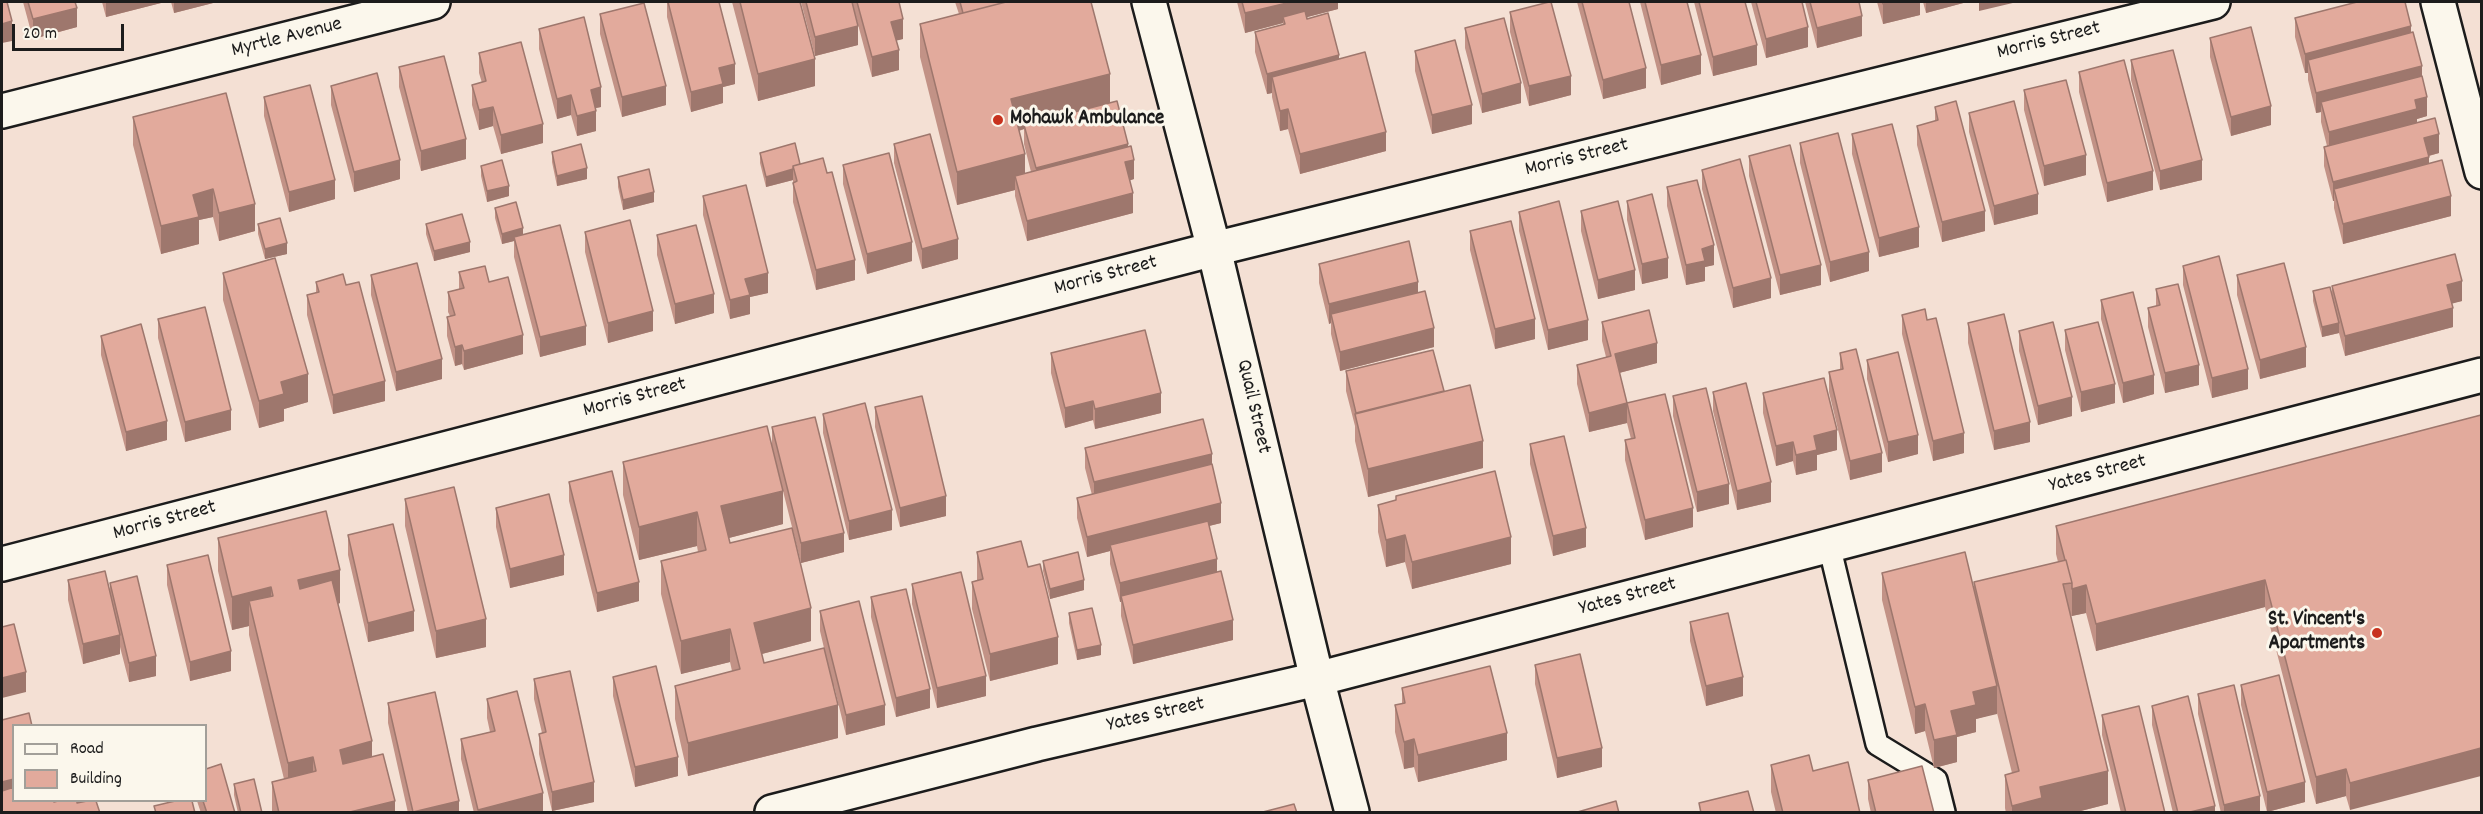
<!DOCTYPE html>
<style>
body{margin:0}
#map{position:relative;width:2483px;height:814px;overflow:hidden;background:#f4e0d4;font-family:Dekko,sans-serif}
canvas{display:block}
.frame{position:absolute;inset:0;border:3px solid #1c1c1c;pointer-events:none}
.legend{position:absolute;left:12px;top:724px;width:195px;height:78px;box-sizing:border-box;background:#fbf7ec;border:2px solid #a29f99;margin:0;padding:8px 10px;list-style:none;font-size:18px;color:#1c1c1c}
.legend li{display:flex;align-items:center;gap:12px;height:30px}
.legend b{width:30px;border:2px solid #a29f99}
.scale{position:absolute;left:12px;top:24px;width:112px;height:27px;box-sizing:border-box;border:3px solid #1c1c1c;border-top:0;padding-left:8px;font-size:18px;line-height:21px;white-space:nowrap;color:#1c1c1c;-webkit-text-stroke:4px #fbf7ec;paint-order:stroke}
</style>
<div id="map">
<canvas width="2483" height="814"></canvas>
<div class="frame"></div>
<ul class="legend">
<li><b style="height:8px;background:#fbf7ec"></b>Road</li>
<li><b style="height:16px;background:#e2aa9c"></b>Building</li>
</ul>
<div class="scale">20 m</div>
</div>
<script>
const ctx = document.querySelector('canvas').getContext('2d');
ctx.lineJoin = 'round';
function toPath(rows) {
  const path = new Path2D();
  for (const r of rows) {
    path.moveTo(r[0], r[1]);
    for (let i = 2; i < r.length; i += 2) path.lineTo(r[i], r[i + 1]);
  }
  return path;
}
function trace(path, color, width, dash) {
  ctx.strokeStyle = color;
  ctx.lineWidth = width;
  ctx.lineCap = dash ? 'butt' : 'round';
  ctx.setLineDash(dash || []);
  ctx.stroke(path);
}
function paint(path, color) {
  ctx.fillStyle = color;
  ctx.fill(path, 'evenodd');
}
function drawText(font, color, halo, rows, align = 'center') {
  ctx.font = font + ' Dekko,sans-serif';
  ctx.lineWidth = 6;
  ctx.setLineDash([]);
  ctx.textBaseline = 'middle';
  ctx.strokeStyle = halo;
  ctx.fillStyle = color;
  for (const [text, x, y, turn = 0] of rows) {
    ctx.save();
    ctx.translate(x, y);
    ctx.rotate((+turn || 0) * Math.PI / 180);
    ctx.textAlign = isNaN(turn) ? turn : align;
    if (halo) ctx.strokeText(text, 0, 0);
    ctx.fillText(text, 0, 0);
    ctx.restore();
  }
}
const service = toPath([
 [1829,545,1877,744,1936,780,1944,812]
]);
const minor = toPath([
 [2438,2,2482,172],
 [2,111,433,2],
 [2,564,1214,249,2213,2],
 [772,812,1037,744,1317,679,2482,375]
]);
const tertiary = toPath([
 [1149,2,1214,249,1317,679,1352,812]
]);
const wall = toPath([
 [23,2,75,2,77,27,33,39],
 [102,2,161,2,161,3,106,17],
 [171,2,217,2,174,13],
 [667,2,719,2,735,84,723,87,723,103,691,112,667,17],
 [732,2,800,2,815,86,758,101],
 [801,2,852,2,858,45,815,56],
 [852,2,899,2,903,39,896,40,899,70,872,77],
 [955,2,1091,2,1110,102,1128,146,1134,179,1130,180,1133,213,1027,241,1015,196,1015,190,957,205,920,57,920,24,959,14],
 [1024,129,1024,144,1031,172,1025,174,1019,131],
 [1237,2,1338,2,1338,9,1307,17,1339,59,1386,151,1300,174,1288,129,1280,131,1272,97,1272,93,1267,94,1255,52,1255,32,1283,25,1283,23,1245,33],
 [1577,2,1629,2,1646,88,1603,99],
 [1640,2,1687,2,1701,74,1661,85],
 [1694,2,1745,2,1757,65,1713,76],
 [1751,2,1802,2,1808,47,1766,58],
 [1805,2,1859,2,1862,36,1817,48],
 [1877,2,1920,2,1920,15,1883,24],
 [1923,2,1967,2,1926,13],
 [1510,12,1571,95,1529,106,1510,32],
 [600,14,666,105,622,117,600,34],
 [2295,18,2411,33,2422,76,2427,116,2417,119,2417,122,2439,153,2429,156,2429,164,2451,216,2343,244,2334,208,2334,201,2333,201,2324,166,2324,147,2327,146,2321,122,2321,112,2316,113,2308,80,2308,73,2305,73,2295,37],
 [1465,28,1521,103,1482,113,1465,48],
 [539,29,601,107,595,108,596,131,577,136,571,115,557,119,539,49],
 [2210,38,2271,125,2231,136,2210,57],
 [1415,51,1472,124,1432,134,1415,71],
 [479,53,543,143,501,154,493,126,479,130,472,105,472,85,482,83,479,73],
 [2131,60,2202,180,2160,190,2131,80],
 [399,67,466,159,421,171,399,87],
 [2079,72,2153,190,2107,202,2079,92],
 [331,86,400,179,354,192,331,105],
 [2024,90,2086,175,2044,186,2024,110],
 [226,93,255,231,219,241,213,217,199,220,199,244,161,254,133,145,133,117],
 [264,97,335,199,289,212,264,116],
 [1935,107,1985,231,1942,242,1917,145,1917,126,1935,121],
 [1969,113,2038,214,1994,225,1969,132],
 [1852,134,1919,247,1879,257,1852,154],
 [1800,143,1869,271,1830,282,1800,163],
 [894,144,958,259,922,269,894,163],
 [552,152,587,179,557,186,552,162],
 [760,153,800,164,855,280,816,290,793,202,793,180,766,187,760,163],
 [1749,156,1821,285,1780,295,1749,176],
 [843,165,912,261,867,274,843,184],
 [481,166,509,196,487,202,481,176],
 [1702,170,1771,298,1733,308,1702,189],
 [618,177,654,202,623,210,618,187],
 [1667,187,1714,265,1705,267,1705,281,1686,285,1667,206],
 [703,196,768,293,750,297,750,314,730,319,703,215],
 [1627,201,1668,278,1642,284,1627,220],
 [495,208,523,235,586,345,540,357,514,257,514,241,502,244,495,218],
 [1581,211,1635,290,1598,299,1581,231],
 [1519,212,1588,340,1548,350,1519,231],
 [258,224,287,254,265,259,258,234],
 [426,224,470,252,434,261,426,234],
 [1470,231,1535,339,1495,349,1470,250],
 [585,232,653,331,608,343,585,252],
 [657,235,714,313,675,324,657,255],
 [1319,264,1418,292,1434,347,1340,371,1331,334,1331,323,1329,324,1319,283],
 [2183,266,2248,389,2212,398,2183,285],
 [459,272,489,282,523,354,464,370,462,364,455,366,447,336,447,317,450,316,448,312,448,292,459,289],
 [223,273,308,402,284,409,284,421,259,428,223,300],
 [371,275,442,379,396,391,371,295],
 [2237,275,2306,367,2260,379,2237,295],
 [316,282,346,285,385,401,333,414,307,315,307,295,316,293],
 [2332,286,2462,301,2452,303,2453,327,2345,356,2339,333,2322,337,2313,301,2313,291,2332,295],
 [2156,289,2199,385,2165,393,2148,327,2148,308,2156,306],
 [2101,300,2154,394,2123,403,2101,319],
 [1902,315,1964,453,1933,461,1902,334],
 [158,319,231,430,185,442,158,338],
 [1602,322,1657,363,1619,373,1627,423,1589,432,1577,384,1577,365,1606,357,1602,341],
 [1968,323,2030,442,1994,450,1968,343],
 [2065,330,2115,403,2081,412,2065,350],
 [2019,331,2072,416,2038,425,2019,351],
 [101,336,167,440,126,451,101,355],
 [1051,353,1161,413,1095,429,1093,420,1065,428,1051,373],
 [1840,353,1882,472,1850,480,1829,392,1829,372,1840,370],
 [1867,360,1918,454,1888,462,1867,379],
 [1346,371,1444,391,1483,468,1368,497,1355,441,1355,426,1346,391],
 [1713,392,1771,502,1737,510,1713,411],
 [1763,393,1837,450,1817,455,1817,470,1796,475,1793,461,1776,466,1763,413],
 [1673,396,1729,504,1697,512,1673,416],
 [1627,403,1693,527,1645,540,1625,460,1625,440,1631,439,1627,423],
 [875,407,946,516,900,527,875,427],
 [823,414,892,530,849,540,823,433],
 [2481,415,2350,810,2346,796,2316,804,2265,607,2096,651,2086,613,2071,616,2108,804,2073,813,2006,813,2005,808,2005,775,2012,773,1997,713,1976,719,1976,732,1957,737,1957,762,1934,768,1925,731,1915,734,1882,600,1882,573,1974,590,1974,582,2058,562,2056,554,2056,526],
 [772,427,844,552,801,563,772,447],
 [1530,444,1586,547,1553,556,1530,464],
 [1085,448,1212,464,1221,523,1209,526,1217,572,1233,640,1133,664,1121,616,1121,602,1120,602,1110,564,1110,551,1087,557,1077,518,1077,498,1092,495,1085,468],
 [623,462,783,524,729,538,730,543,811,641,762,654,764,663,824,648,820,631,820,611,885,725,846,735,834,686,838,738,688,776,675,719,675,686,732,671,730,662,681,674,661,594,661,561,698,552,697,546,639,560,623,495],
 [569,482,639,601,597,612,569,501],
 [1396,496,1511,564,1412,589,1405,562,1386,567,1378,532,1378,505,1396,500],
 [405,499,486,647,436,658,405,526],
 [496,508,564,575,510,588,496,527],
 [348,535,414,631,368,642,348,555],
 [218,538,340,603,338,604,372,757,395,813,272,813,272,782,284,779,249,635,249,626,232,630,218,571],
 [977,552,1028,567,1058,664,990,681,972,609,972,582,977,580],
 [1043,561,1084,590,1050,599,1043,571],
 [167,565,231,671,190,681,167,585],
 [68,580,110,592,110,583,156,676,129,682,120,647,120,654,83,664,68,600],
 [912,584,986,696,937,708,912,604],
 [871,597,930,708,896,717,871,617],
 [1069,613,1101,655,1077,660,1069,623],
 [1690,622,1743,696,1706,706,1690,641],
 [1535,665,1602,767,1557,778,1535,684],
 [613,677,678,776,635,787,613,696],
 [534,679,594,802,552,811,539,754,539,734,542,733,534,699],
 [2241,685,2305,802,2267,812,2241,705],
 [1402,688,1507,760,1418,782,1414,767,1404,769,1395,732,1395,705,1402,704],
 [2198,694,2260,813,2221,813,2198,714],
 [487,699,543,813,474,813,461,759,461,739,490,732,487,718],
 [388,703,459,813,408,813,388,723],
 [2152,706,2215,813,2173,813,2152,725],
 [2102,715,2165,813,2121,813,2102,735],
 [1771,765,1813,771,1860,813,1776,813,1771,792],
 [1868,780,1934,813,1871,813,1868,799],
 [234,784,262,813,238,813,234,795],
 [197,801,206,801,235,813,201,813]
]);
const shadedWall = toPath([
 [106,2,161,2,161,3,106,17],
 [174,2,217,2,174,13],
 [1291,2,1338,2,1338,9,1285,23,1283,17,1283,23,1245,33,1245,13],
 [1895,2,1920,2,1920,15,1883,24,1883,4],
 [1926,2,1967,2,1926,13],
 [1979,2,2017,2,1979,11],
 [77,8,77,27,33,39,33,19],
 [1862,16,1862,36,1817,48,1817,28],
 [903,19,903,39,891,42,891,22],
 [12,21,12,41,2,43,2,24],
 [858,26,858,45,815,56,815,37],
 [2411,26,2411,45,2308,60,2308,73,2305,73,2305,54],
 [1808,27,1808,47,1766,58,1766,39],
 [1757,45,1757,65,1713,76,1713,57],
 [899,50,899,70,872,77,872,57],
 [1339,55,1339,75,1272,77,1272,93,1267,94,1267,74],
 [1701,55,1701,74,1661,85,1661,65],
 [815,59,815,86,758,101,758,74],
 [735,64,735,84,723,87,723,103,691,112,691,92,719,68],
 [2422,66,2422,85,2321,102,2321,112,2316,113,2316,93],
 [1646,68,1646,88,1603,99,1603,80],
 [1110,74,1110,107,1024,125,1024,129,1011,133,1011,99],
 [1571,76,1571,95,1529,106,1529,86],
 [1521,83,1521,103,1482,113,1482,94],
 [666,86,666,105,622,117,622,97],
 [601,87,601,107,591,109,591,90],
 [571,95,571,115,557,119,557,99],
 [2427,97,2427,116,2417,119,2417,128,2329,151,2329,132,2415,100],
 [1472,105,1472,124,1432,134,1432,115],
 [2271,106,2271,125,2231,136,2231,117],
 [493,107,493,126,479,130,479,110],
 [1288,109,1288,129,1280,131,1280,111],
 [596,111,596,131,577,136,577,116],
 [543,124,543,143,501,154,501,135],
 [1386,132,1386,151,1300,174,1300,154],
 [2439,134,2439,153,2424,157,2424,138],
 [466,139,466,159,421,171,421,151],
 [1128,144,1128,161,1134,160,1134,179,1125,182,1036,188,1036,168],
 [1025,154,1025,188,1015,176,1015,190,957,205,957,172],
 [2086,155,2086,175,2044,186,2044,166],
 [2429,157,2429,176,2334,189,2334,201,2333,201,2333,182],
 [400,160,400,179,354,192,354,172],
 [2202,160,2202,180,2160,190,2160,171],
 [587,168,587,179,557,186,557,176],
 [793,169,793,180,766,187,766,177],
 [2153,171,2153,190,2107,202,2107,183],
 [335,180,335,199,289,212,289,192],
 [509,186,509,196,487,202,487,191],
 [213,189,213,217,199,220,199,244,161,254,161,226,193,195],
 [654,192,654,202,623,210,623,200],
 [1133,193,1133,213,1027,241,1027,221],
 [2038,194,2038,214,1994,225,1994,206],
 [2451,196,2451,216,2343,244,2343,224],
 [255,204,255,231,219,241,219,213],
 [1985,211,1985,231,1942,242,1942,222],
 [1919,227,1919,247,1879,257,1879,238],
 [523,228,523,238,514,237,514,241,502,244,502,234],
 [958,239,958,259,922,269,922,249],
 [470,242,470,252,434,261,434,251],
 [912,242,912,261,867,274,867,254],
 [287,243,287,254,265,259,265,249],
 [1714,245,1714,265,1705,267,1705,281,1686,285,1686,265,1702,249],
 [1869,252,1869,271,1830,282,1830,262],
 [1668,258,1668,278,1642,284,1642,264],
 [855,260,855,280,816,290,816,270],
 [1821,265,1821,285,1780,295,1780,275],
 [1635,270,1635,290,1598,299,1598,280],
 [768,273,768,293,750,297,750,314,730,319,730,300,745,279],
 [1771,278,1771,298,1733,308,1733,288],
 [2462,281,2462,301,2447,305,2447,285],
 [1418,282,1418,301,1331,314,1331,323,1329,324,1329,304],
 [714,294,714,313,675,324,675,304],
 [2453,308,2453,327,2345,356,2345,336],
 [653,311,653,331,608,343,608,323],
 [1535,319,1535,339,1495,349,1495,329],
 [1588,320,1588,340,1548,350,1548,330],
 [2339,323,2339,333,2322,337,2322,327],
 [586,326,586,345,540,357,540,337],
 [1434,328,1434,347,1340,371,1340,352],
 [523,335,523,354,464,370,464,351],
 [1657,343,1657,363,1615,374,1615,354],
 [462,345,462,364,455,366,455,347],
 [2306,347,2306,367,2260,379,2260,360],
 [442,359,442,379,396,391,396,372],
 [2199,365,2199,385,2165,393,2165,373],
 [2248,369,2248,389,2212,398,2212,378],
 [308,374,308,402,284,409,284,421,259,428,259,401,281,382],
 [2154,375,2154,394,2123,403,2123,383],
 [385,381,385,401,333,414,333,395],
 [2115,384,2115,403,2081,412,2081,392],
 [1161,393,1161,413,1095,429,1095,409],
 [2072,397,2072,416,2038,425,2038,406],
 [1093,401,1093,420,1065,428,1065,408],
 [1627,403,1627,423,1589,432,1589,413],
 [231,410,231,430,185,442,185,422],
 [167,421,167,440,126,451,126,432],
 [2030,422,2030,442,1994,450,1994,431],
 [1837,430,1837,450,1817,455,1817,470,1796,475,1796,455,1814,436],
 [1964,433,1964,453,1933,461,1933,441],
 [1918,435,1918,454,1888,462,1888,442],
 [1483,441,1483,468,1368,497,1368,469],
 [1793,442,1793,461,1776,466,1776,446],
 [1882,453,1882,472,1850,480,1850,461],
 [1212,454,1212,473,1094,502,1094,482],
 [3,458,3,478,2,478,2,459],
 [1771,482,1771,502,1737,510,1737,491],
 [1729,484,1729,504,1697,512,1697,492],
 [783,491,783,524,721,540,721,506],
 [946,496,946,516,900,527,900,508],
 [1221,503,1221,523,1112,550,1110,545,1110,551,1087,557,1087,537],
 [1693,508,1693,527,1645,540,1645,520],
 [892,510,892,530,849,540,849,521],
 [697,512,697,546,639,560,639,527],
 [1586,528,1586,547,1553,556,1553,536],
 [844,533,844,552,801,563,801,543],
 [1405,535,1405,562,1386,567,1386,540],
 [1511,537,1511,564,1412,589,1412,562],
 [564,555,564,575,510,588,510,569],
 [1217,559,1217,578,1121,596,1121,602,1120,602,1120,583],
 [340,570,340,603,298,614,298,580],
 [1084,580,1084,590,1050,599,1050,589],
 [2265,580,2265,607,2096,651,2096,624],
 [639,582,639,601,597,612,597,593],
 [2086,585,2086,613,2072,616,2072,589],
 [271,587,271,620,249,601,249,626,232,630,232,597],
 [811,608,811,641,754,656,754,623],
 [414,611,414,631,368,642,368,623],
 [486,619,486,647,436,658,436,631],
 [1233,620,1233,640,1133,664,1133,645],
 [730,629,730,662,681,674,681,641],
 [120,635,120,654,83,664,83,644],
 [1058,637,1058,664,990,681,990,654],
 [1101,645,1101,655,1077,660,1077,650],
 [231,651,231,671,190,681,190,662],
 [156,656,156,676,129,682,129,663],
 [26,672,26,692,2,698,2,678],
 [986,676,986,696,937,708,937,688],
 [1743,677,1743,696,1706,706,1706,686],
 [1997,686,1997,714,1976,719,1976,732,1957,737,1957,762,1934,768,1934,740,1951,711,1973,692],
 [930,689,930,708,896,717,896,698],
 [1925,704,1925,731,1915,734,1915,707],
 [838,705,838,738,688,776,688,743],
 [885,705,885,725,846,735,846,715],
 [1507,733,1507,760,1418,782,1418,755],
 [1414,739,1414,767,1404,769,1404,742],
 [372,741,372,775,340,783,340,750],
 [1602,748,1602,767,1557,778,1557,758],
 [2481,748,2481,776,2350,810,2350,783],
 [313,757,313,790,288,796,288,763],
 [678,757,678,776,635,787,635,767],
 [2346,769,2346,796,2316,804,2316,777],
 [2108,771,2108,804,2073,813,2012,813,2012,806,2040,787],
 [14,779,14,799,2,802,2,782],
 [594,782,594,802,552,811,552,792],
 [2305,782,2305,802,2267,812,2267,792],
 [543,793,543,813,478,813,478,810],
 [2260,796,2260,813,2224,813,2224,805],
 [395,801,395,813,346,813],
 [459,801,459,813,413,813,413,812],
 [2215,806,2215,813,2186,813]
]);
const building = toPath([
 [2,2,7,2,12,21,2,24,2,2],
 [28,2,75,2,77,8,33,19,28,2],
 [668,2,719,2,735,64,719,68,723,84,691,92,668,2],
 [740,2,800,2,815,59,758,74,740,2],
 [806,2,852,2,858,26,815,37,806,2],
 [857,2,899,2,903,19,891,22,899,50,872,57,857,2],
 [960,2,1006,2,963,13,960,2],
 [1006,2,1091,2,1110,74,1011,99,1025,154,957,172,920,24,1006,2],
 [1242,2,1291,2,1245,13,1242,2],
 [1549,2,1551,2,1571,76,1529,86,1510,12,1549,2],
 [1582,2,1629,2,1646,68,1603,80,1582,2],
 [1645,2,1687,2,1701,55,1661,65,1645,2],
 [1699,2,1745,2,1757,45,1713,57,1699,2],
 [1756,2,1802,2,1808,27,1766,39,1756,2],
 [1810,2,1859,2,1862,16,1817,28,1810,2],
 [1882,2,1895,2,1883,4,1882,2],
 [2357,2,2405,2,2411,26,2305,54,2295,18,2357,2],
 [644,3,666,86,622,97,600,14,644,3],
 [1305,11,1307,19,1328,13,1339,55,1267,74,1255,32,1285,24,1283,17,1305,11],
 [584,17,601,87,591,90,596,111,577,116,571,95,557,99,539,29,584,17],
 [1504,18,1521,83,1482,94,1465,28,1504,18],
 [2251,27,2271,106,2231,117,2210,38,2251,27],
 [2413,32,2422,66,2316,93,2308,60,2413,32],
 [1455,40,1472,105,1432,115,1415,51,1455,40],
 [521,42,543,124,501,135,493,107,479,110,472,85,486,81,479,53,521,42],
 [2173,50,2202,160,2160,171,2131,60,2173,50],
 [1365,52,1386,132,1300,154,1288,109,1280,111,1272,77,1365,52],
 [444,56,466,139,421,151,399,67,444,56],
 [2124,60,2153,171,2107,183,2079,72,2124,60],
 [377,73,400,160,354,172,331,86,377,73],
 [2422,76,2427,97,2415,100,2417,109,2329,132,2321,102,2422,76],
 [2066,80,2086,155,2044,166,2024,90,2066,80],
 [310,85,335,180,289,192,264,97,310,85],
 [226,93,255,204,219,213,213,189,193,195,199,217,161,226,133,117,226,93],
 [1117,101,1128,144,1036,168,1024,125,1117,101],
 [1956,101,1985,211,1942,222,1917,126,1938,120,1935,107,1956,101],
 [2014,101,2038,194,1994,206,1969,113,2014,101],
 [2435,118,2439,134,2424,138,2429,157,2333,182,2324,147,2435,118],
 [1892,124,1919,227,1879,238,1852,134,1892,124],
 [1838,133,1869,252,1830,262,1800,143,1838,133],
 [930,134,958,239,922,249,894,144,930,134],
 [795,143,800,164,793,166,793,169,766,177,760,153,795,143],
 [581,144,587,168,557,176,552,152,581,144],
 [1790,145,1821,265,1780,275,1749,156,1790,145],
 [1131,146,1134,160,1125,162,1133,193,1027,221,1015,176,1131,146],
 [889,153,912,242,867,254,843,165,889,153],
 [823,158,827,173,832,172,855,260,816,270,793,183,797,181,793,166,823,158],
 [1740,159,1771,278,1733,288,1702,170,1740,159],
 [502,160,509,186,487,191,481,166,502,160],
 [2442,160,2451,196,2343,224,2334,189,2442,160],
 [649,169,654,192,623,200,618,177,649,169],
 [1697,180,1714,245,1702,249,1705,261,1686,265,1667,187,1697,180],
 [746,185,768,273,745,279,750,295,730,300,703,196,746,185],
 [1652,194,1668,258,1642,264,1627,201,1652,194],
 [1559,201,1588,320,1548,330,1519,212,1559,201],
 [1618,201,1635,270,1598,280,1581,211,1618,201],
 [516,202,523,228,502,234,495,208,516,202],
 [462,214,470,242,434,251,426,224,462,214],
 [280,218,287,243,265,249,258,224,280,218],
 [630,220,653,311,608,323,585,232,630,220],
 [1511,221,1535,319,1495,329,1470,231,1511,221],
 [560,225,586,326,540,337,514,237,560,225],
 [696,225,714,294,675,304,657,235,696,225],
 [1409,241,1418,282,1329,304,1319,264,1409,241],
 [2455,254,2462,281,2447,285,2453,308,2345,336,2332,286,2455,254],
 [2219,256,2248,369,2212,378,2183,266,2219,256],
 [275,258,308,374,281,382,284,394,259,401,223,273,275,258],
 [417,263,442,359,396,372,371,275,417,263],
 [2284,263,2306,347,2260,360,2237,275,2284,263],
 [485,266,489,282,508,277,523,335,464,351,462,345,455,347,447,317,455,315,448,292,464,288,459,272,485,266],
 [343,274,346,285,359,282,385,381,333,395,307,295,319,292,316,282,343,274],
 [2178,284,2199,365,2165,373,2148,308,2160,305,2156,289,2178,284],
 [2330,287,2339,323,2322,327,2313,291,2330,287],
 [1425,291,1434,328,1340,352,1331,314,1425,291],
 [2133,292,2154,375,2123,383,2101,300,2133,292],
 [205,307,231,410,185,422,158,319,205,307],
 [1925,309,1927,320,1936,318,1964,433,1933,441,1902,315,1925,309],
 [1649,310,1657,343,1615,354,1627,403,1589,413,1577,365,1611,356,1602,322,1649,310],
 [2004,314,2030,422,1994,431,1968,323,2004,314],
 [2053,322,2072,397,2038,406,2019,331,2053,322],
 [2098,322,2115,384,2081,392,2065,330,2098,322],
 [141,324,167,421,126,432,101,336,141,324],
 [1145,330,1161,393,1095,409,1093,401,1065,408,1051,353,1145,330],
 [1856,349,1882,453,1850,461,1829,372,1843,369,1840,353,1856,349],
 [1433,350,1444,391,1356,413,1346,371,1433,350],
 [1898,352,1918,435,1888,442,1867,360,1898,352],
 [1824,378,1837,430,1814,436,1817,450,1796,455,1793,442,1776,446,1763,393,1824,378],
 [1746,383,1771,482,1737,491,1713,392,1746,383],
 [1470,385,1483,441,1368,469,1355,414,1470,385],
 [1706,388,1729,484,1697,492,1673,396,1706,388],
 [1665,394,1693,508,1645,520,1625,440,1635,438,1627,403,1665,394],
 [922,396,946,496,900,508,875,407,922,396],
 [865,403,892,510,849,521,823,414,865,403],
 [2481,415,2481,748,2350,783,2346,769,2316,777,2265,580,2096,624,2086,585,2072,589,2072,583,2066,560,2065,560,2056,526,2481,415],
 [815,417,844,533,801,543,772,427,815,417],
 [1203,419,1212,454,1094,482,1085,448,1203,419],
 [767,426,783,491,721,506,730,543,792,528,811,608,754,623,764,663,824,648,838,705,688,743,675,686,740,669,730,629,681,641,661,561,706,550,697,512,639,527,623,462,767,426],
 [1564,436,1586,528,1553,536,1530,444,1564,436],
 [1212,464,1221,503,1087,537,1077,498,1212,464],
 [612,471,639,582,597,593,569,482,612,471],
 [1495,471,1511,537,1412,562,1405,535,1386,540,1378,505,1396,500,1396,496,1495,471],
 [454,487,486,619,436,631,405,499,454,487],
 [549,494,564,555,510,569,496,508,549,494],
 [326,511,340,570,298,580,300,589,332,580,372,741,340,750,343,764,383,754,395,801,346,813,279,813,272,782,316,771,313,757,288,763,249,601,273,596,271,587,232,597,218,538,326,511],
 [1208,521,1217,559,1120,583,1110,545,1208,521],
 [393,524,414,611,368,623,348,535,393,524],
 [1021,541,1028,567,1040,564,1058,637,990,654,972,582,983,579,977,552,1021,541],
 [1078,552,1084,580,1050,589,1043,561,1078,552],
 [1965,552,1997,686,1973,692,1976,705,1951,711,1957,735,1934,740,1925,704,1915,707,1882,573,1965,552],
 [208,555,231,651,190,662,167,565,208,555],
 [2066,560,2072,583,2063,584,2108,771,2040,787,2042,798,2012,806,2005,775,2019,771,1974,582,2066,560],
 [105,571,120,635,83,644,68,580,105,571],
 [1221,571,1233,620,1133,645,1121,596,1221,571],
 [961,572,986,676,937,688,912,584,961,572],
 [137,576,156,656,129,663,110,583,137,576],
 [906,589,930,689,896,698,871,597,906,589],
 [859,601,885,705,846,715,820,611,859,601],
 [1092,608,1101,645,1077,650,1069,613,1092,608],
 [1728,613,1743,677,1706,686,1690,622,1728,613],
 [14,624,26,672,2,678,2,627,14,624],
 [1580,654,1602,748,1557,758,1535,665,1580,654],
 [656,666,678,757,635,767,613,677,656,666],
 [1490,666,1507,733,1418,755,1414,739,1404,742,1395,705,1405,703,1402,688,1490,666],
 [570,671,594,782,552,792,539,734,546,732,534,679,570,671],
 [2279,675,2305,782,2267,792,2241,685,2279,675],
 [2234,685,2260,796,2224,805,2198,694,2234,685],
 [517,691,543,793,478,810,461,739,495,731,487,699,517,691],
 [435,692,459,801,413,812,388,703,435,692],
 [2188,696,2215,806,2186,813,2178,813,2152,706,2188,696],
 [2139,706,2165,813,2126,813,2102,715,2139,706],
 [29,713,32,726,14,726,14,779,2,782,2,720,29,713],
 [1809,755,1813,771,1848,762,1860,813,1783,813,1771,765,1809,755],
 [221,764,235,813,207,813,203,801,206,801,206,769,221,764],
 [1922,766,1934,813,1876,813,1868,780,1922,766],
 [254,779,262,813,241,813,234,784,254,779],
 [14,787,14,801,53,801,54,802,58,801,77,801,77,803,87,801,96,801,100,813,2,813,2,791,14,787],
 [1748,791,1754,813,1701,813,1699,803,1748,791],
 [175,801,192,801,195,813,156,813,154,806,175,801],
 [1616,801,1619,813,1574,813,1616,801],
 [1294,804,1297,813,1259,813,1294,804]
]);
const markers = [
 [998,120,6,"#c8321e"],
 [2377,633,6,"#c8321e"]
];
const streetNames = [
 ["Myrtle Avenue",287,39,-14],
 ["Morris Street",2049,42,-14],
 ["Morris Street",1577,159,-14],
 ["Morris Street",1106,277,-15],
 ["Morris Street",635,399,-15],
 ["Quail Street",1252,407,77],
 ["Yates Street",2098,475,-15],
 ["Morris Street",165,522,-15],
 ["Yates Street",1628,598,-15],
 ["Yates Street",1156,716,-13]
];
const poiNames = [
 ["Mohawk Ambulance",1010,120],
 ["St. Vincent's",2365,621,"right"],
 ["Apartments",2365,645,"right"]
];
trace(service, '#1c1c1c', 26);
trace(minor, '#1c1c1c', 38);
trace(tertiary, '#1c1c1c', 38);
trace(service, '#fbf7ec', 21);
trace(minor, '#fbf7ec', 33);
trace(tertiary, '#fbf7ec', 33);
paint(wall, '#c29286');
paint(shadedWall, '#9e776d');
paint(building, '#e2aa9c');
trace(building, '#9e776d', 1.5);
for (const [x, y, r, color] of markers) {
  const dot = new Path2D();
  dot.arc(x, y, r, 0, 2 * Math.PI);
  ctx.fillStyle = color;
  ctx.fill(dot);
  trace(dot, '#fbf7ec', 2);
}
drawText('21px', '#1c1c1c', '#fbf7ec', streetNames);
drawText('bold 21px', '#1c1c1c', '#fbf7ec', poiNames, 'left');
</script>
